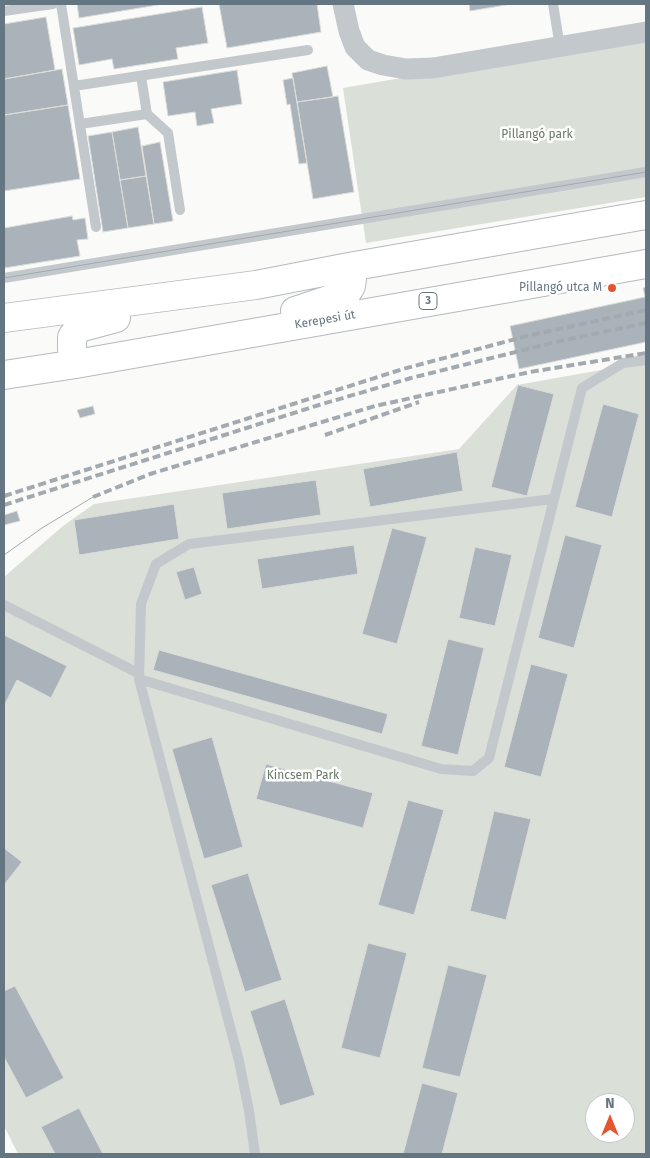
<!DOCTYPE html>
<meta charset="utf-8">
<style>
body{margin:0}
#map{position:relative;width:650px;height:1158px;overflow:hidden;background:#fafaf8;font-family:"Fira Sans",sans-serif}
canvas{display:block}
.frame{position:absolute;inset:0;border:5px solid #657683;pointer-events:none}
.north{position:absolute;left:585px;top:1093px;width:50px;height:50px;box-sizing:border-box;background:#fff;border:1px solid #c1c8cd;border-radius:50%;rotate:0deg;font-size:14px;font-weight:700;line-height:20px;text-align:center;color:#657683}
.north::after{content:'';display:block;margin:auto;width:18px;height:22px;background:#e4572e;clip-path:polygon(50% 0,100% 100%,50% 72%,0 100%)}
</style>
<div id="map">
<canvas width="650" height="1158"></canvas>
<div class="frame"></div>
<div class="north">N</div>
</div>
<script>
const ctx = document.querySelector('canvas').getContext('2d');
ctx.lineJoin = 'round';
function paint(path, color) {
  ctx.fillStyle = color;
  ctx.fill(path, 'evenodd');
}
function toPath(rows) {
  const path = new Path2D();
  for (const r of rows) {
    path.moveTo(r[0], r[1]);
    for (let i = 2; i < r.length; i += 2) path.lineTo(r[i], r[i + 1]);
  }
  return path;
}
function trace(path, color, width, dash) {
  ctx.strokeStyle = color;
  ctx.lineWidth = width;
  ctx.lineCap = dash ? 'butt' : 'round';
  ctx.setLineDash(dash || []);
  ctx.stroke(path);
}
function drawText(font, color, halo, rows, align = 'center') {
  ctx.font = font + ' "Fira Sans",sans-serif';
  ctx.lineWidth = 5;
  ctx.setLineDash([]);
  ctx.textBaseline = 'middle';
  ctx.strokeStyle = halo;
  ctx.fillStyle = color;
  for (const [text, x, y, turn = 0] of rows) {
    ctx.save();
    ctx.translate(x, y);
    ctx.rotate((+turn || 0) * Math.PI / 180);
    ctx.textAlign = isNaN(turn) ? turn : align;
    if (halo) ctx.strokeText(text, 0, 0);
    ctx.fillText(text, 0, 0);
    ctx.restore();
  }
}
const green = toPath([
 [646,36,646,197,366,243,343,88],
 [646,362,646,1154,18,1154,4,1126,4,577,63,526,94,504,459,449,517,385],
 [595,1103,625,1103,625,1133,595,1133]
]);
const building = toPath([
 [77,4,164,4,79,18,77,4],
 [219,4,317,4,321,32,227,48,219,4],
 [469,4,512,4,470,11,469,4],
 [202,7,208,43,176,48,178,59,114,69,112,59,79,65,73,28,202,7],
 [46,17,55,70,4,79,4,24,46,17],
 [327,66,333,97,297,102,292,73,327,66],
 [62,69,68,105,4,115,4,79,62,69],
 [237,70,242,104,211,109,214,123,197,126,195,112,168,116,163,82,237,70],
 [293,78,307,163,299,164,290,104,287,105,283,80,293,78],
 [338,96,354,192,313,199,297,102,338,96],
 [68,105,80,179,4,191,4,115,68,105],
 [138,127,146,176,120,180,112,132,138,127],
 [112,132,128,228,103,232,88,136,112,132],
 [160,142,173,221,154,224,142,146,160,142],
 [146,176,154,224,128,228,120,180,146,176],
 [72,216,73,220,85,218,88,239,77,240,80,256,4,268,4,228,72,216],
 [646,287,646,342,519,369,510,326,645,297,643,288,646,287],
 [518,385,554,394,527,496,491,487,518,385],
 [603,404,639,414,612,517,575,507,603,404],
 [93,406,95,414,80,418,77,410,93,406],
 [457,452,463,491,370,507,363,469,457,452],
 [316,480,321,515,227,529,222,493,316,480],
 [174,504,179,539,79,555,74,520,174,504],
 [17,511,20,521,4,525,4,515,17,511],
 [392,528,427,537,397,644,362,634,392,528],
 [565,535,602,545,574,648,538,638,565,535],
 [354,545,358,574,262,589,257,559,354,545],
 [475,547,512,555,495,626,459,618,475,547],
 [194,567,202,594,185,600,176,572,194,567],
 [4,635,67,666,51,698,17,680,4,706,4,635],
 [448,639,484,648,458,755,421,746,448,639],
 [159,650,388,714,382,734,153,670,159,650],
 [531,664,568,674,541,777,504,767,531,664],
 [212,737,243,847,204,859,172,749,212,737],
 [266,764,373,793,363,828,256,799,266,764],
 [408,800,444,810,414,915,378,905,408,800],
 [494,811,531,819,506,920,470,911,494,811],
 [4,848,22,862,4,885,4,848],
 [248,873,282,980,245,992,211,885,248,873],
 [368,943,407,953,380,1058,341,1048,368,943],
 [448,965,487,975,460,1077,422,1068,448,965],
 [15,986,64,1078,26,1098,4,1057,4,991,15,986],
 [285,999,315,1095,280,1106,250,1011,285,999],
 [422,1083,458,1093,442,1154,403,1154,422,1083],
 [79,1108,103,1154,55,1154,41,1127,79,1108]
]);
const lane = toPath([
 [61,4,96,227],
 [553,4,560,47],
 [4,11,53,4],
 [141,76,147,114,168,133,180,210],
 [74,86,308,50],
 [80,124,147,114],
 [4,278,646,172],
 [4,605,138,673],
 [139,679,441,769,473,771,489,758,582,388,623,363,646,360],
 [255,1154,249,1111,239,1061,139,679,141,604,156,564,189,544,553,499]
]);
const street = toPath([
 [343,4,349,31,355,47,368,60,383,65,406,69,433,68,646,32]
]);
const primary = toPath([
 [295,311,346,294,351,286,352,279,349,267],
 [4,318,256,285,349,267,646,215],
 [76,364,72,349,72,337,79,328,116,318],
 [4,375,76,364,646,264]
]);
const tram = toPath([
 [4,278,646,172],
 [4,555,42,528,93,497]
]);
const rail = toPath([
 [325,435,419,402],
 [4,496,403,369,527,336,646,310],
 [93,497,150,474,375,406,530,372,646,353],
 [4,505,319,405,411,378,556,342,646,323]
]);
const markers = [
 [612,288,5,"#e4572e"]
];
const shields = [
 [428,301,18]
];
const shieldNames = [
 ["3",428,301]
];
const parkNames = [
 ["Pillangó park",537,135],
 ["Kincsem Park",303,776]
];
const poiNames = [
 ["Pillangó utca M",602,288]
];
const streetNames = [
 ["Kerepesi út",325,320,-10]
];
paint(green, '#dadfd7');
paint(building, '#aab3b9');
trace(building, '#dcdcda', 1);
trace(primary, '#b5babe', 30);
trace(lane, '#c3c8cc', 10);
trace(street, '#c3c8cc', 21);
trace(primary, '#fff', 28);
trace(tram, '#a2aab0', 1);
trace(rail, '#a2aab0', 4, [8, 4]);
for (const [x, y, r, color] of markers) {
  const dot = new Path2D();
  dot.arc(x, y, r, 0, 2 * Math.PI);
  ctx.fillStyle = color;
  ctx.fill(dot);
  trace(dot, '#fff', 2);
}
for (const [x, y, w] of shields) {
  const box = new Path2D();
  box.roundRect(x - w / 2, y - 8.5, w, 17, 4);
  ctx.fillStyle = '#fff';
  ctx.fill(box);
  trace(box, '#657683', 1);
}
drawText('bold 11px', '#657683', null, shieldNames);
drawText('12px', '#687a64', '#fff', parkNames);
drawText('12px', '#657683', '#fff', poiNames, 'right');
drawText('12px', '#657683', '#fff', streetNames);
</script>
